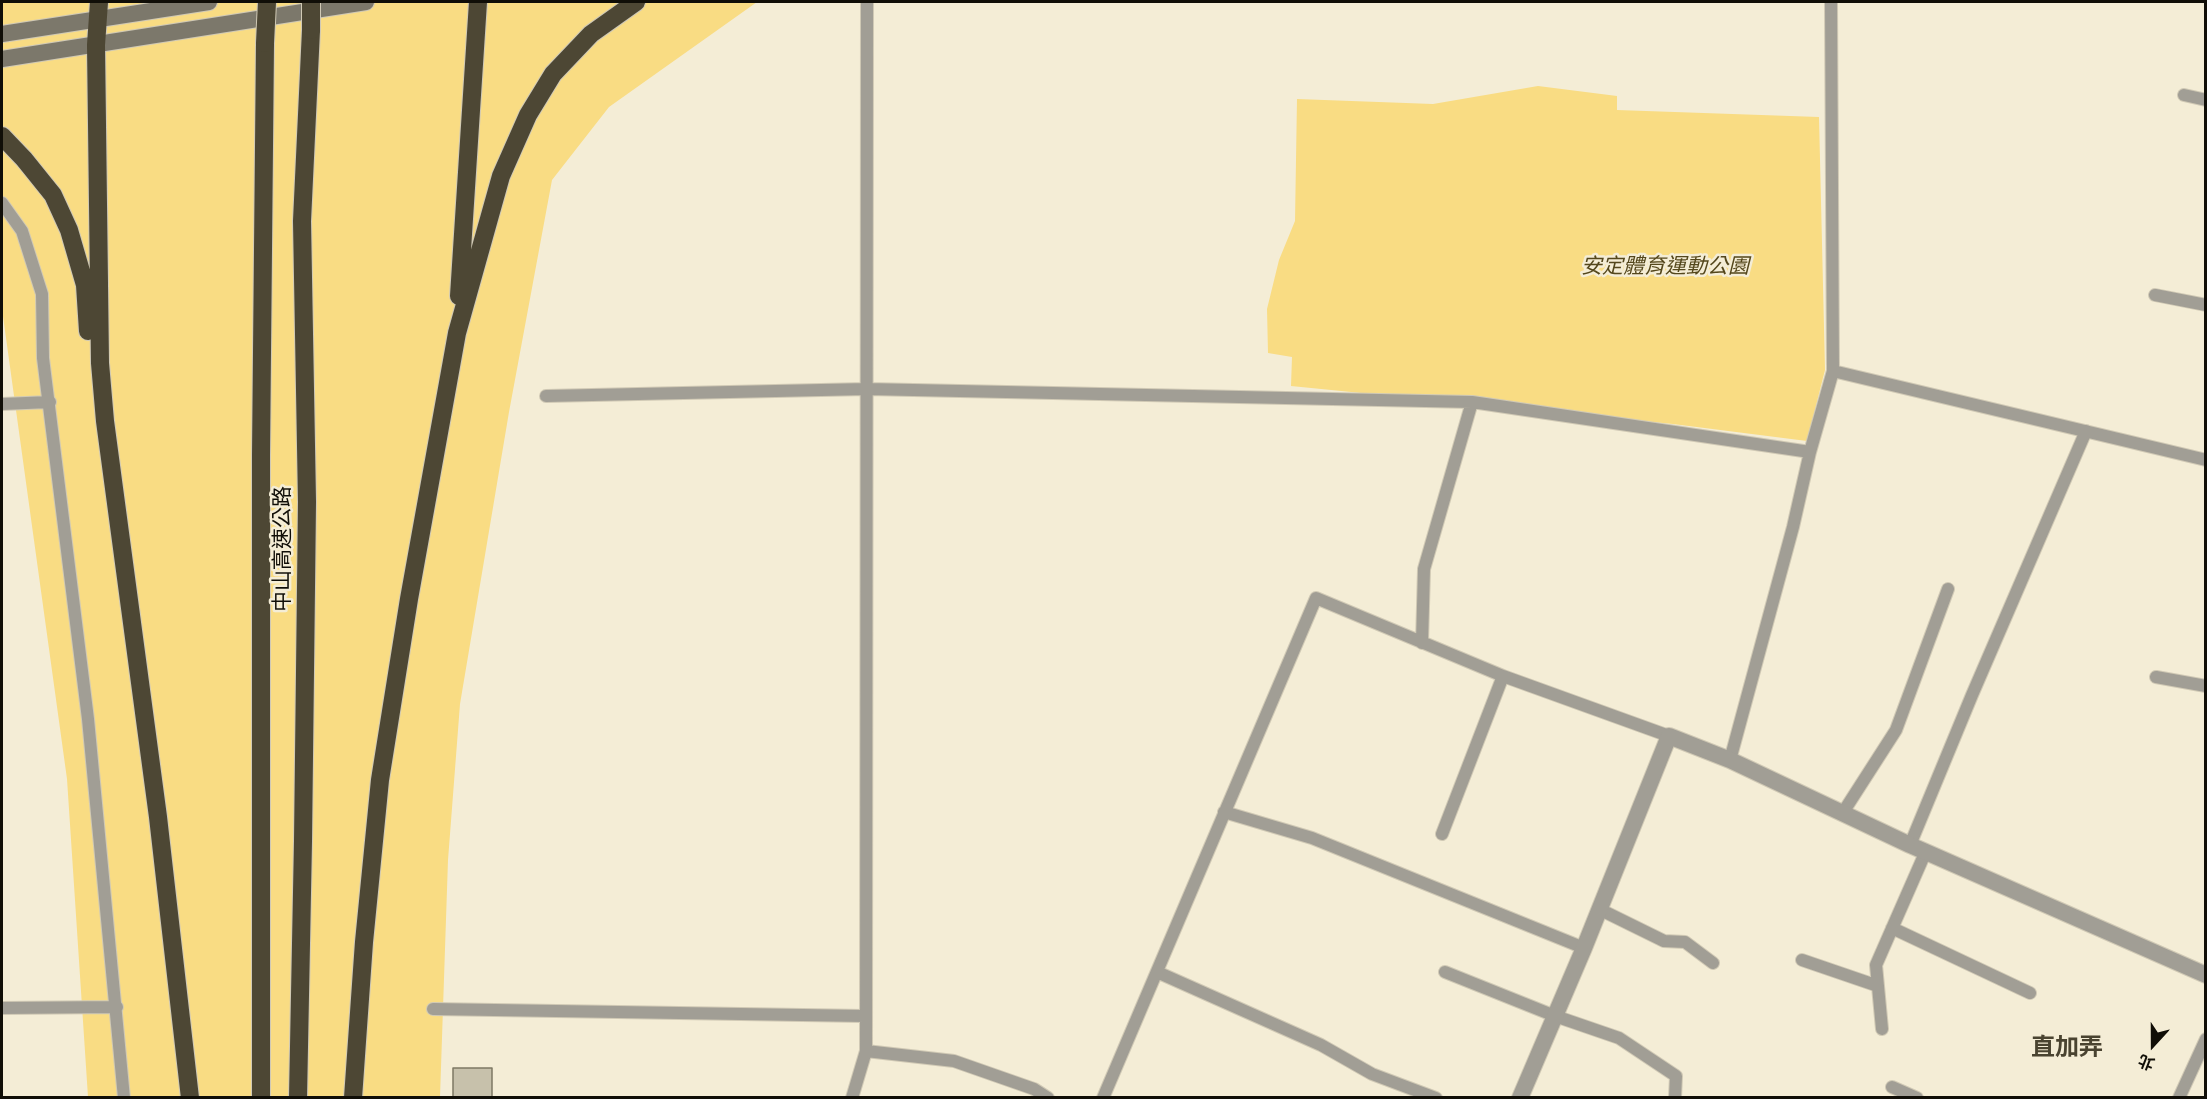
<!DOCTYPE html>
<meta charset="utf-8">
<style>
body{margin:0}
#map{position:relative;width:2207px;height:1099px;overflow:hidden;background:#f4edd6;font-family:"Roboto Serif","Noto Sans TC",serif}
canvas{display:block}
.frame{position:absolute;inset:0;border:3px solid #100e07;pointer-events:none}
.north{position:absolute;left:2123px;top:1015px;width:60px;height:60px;-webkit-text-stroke:4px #f4edd6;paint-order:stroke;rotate:201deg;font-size:16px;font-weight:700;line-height:24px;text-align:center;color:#100e07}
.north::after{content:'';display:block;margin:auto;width:21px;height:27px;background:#100e07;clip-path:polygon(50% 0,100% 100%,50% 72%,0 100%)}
</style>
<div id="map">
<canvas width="2207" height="1099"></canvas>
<div class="frame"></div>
<div class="north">北</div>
</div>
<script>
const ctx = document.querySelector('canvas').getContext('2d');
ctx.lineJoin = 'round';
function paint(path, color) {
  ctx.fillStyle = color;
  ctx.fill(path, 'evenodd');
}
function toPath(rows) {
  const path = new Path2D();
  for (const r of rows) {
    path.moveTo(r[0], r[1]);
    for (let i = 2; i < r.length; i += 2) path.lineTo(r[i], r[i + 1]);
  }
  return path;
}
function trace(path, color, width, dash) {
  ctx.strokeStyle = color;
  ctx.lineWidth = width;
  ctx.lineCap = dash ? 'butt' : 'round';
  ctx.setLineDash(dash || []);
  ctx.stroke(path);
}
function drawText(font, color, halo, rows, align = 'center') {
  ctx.font = font + ' "Roboto Serif","Noto Sans TC",serif';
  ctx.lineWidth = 5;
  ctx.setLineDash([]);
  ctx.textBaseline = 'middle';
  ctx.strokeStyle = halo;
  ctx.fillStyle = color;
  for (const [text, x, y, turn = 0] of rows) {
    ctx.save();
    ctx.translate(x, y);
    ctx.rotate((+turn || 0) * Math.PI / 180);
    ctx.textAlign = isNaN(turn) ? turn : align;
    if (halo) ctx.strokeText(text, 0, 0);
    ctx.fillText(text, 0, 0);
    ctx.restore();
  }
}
const green = toPath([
 [2,2,757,2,609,107,552,180,509,412,460,704,448,860,440,1097,88,1097,67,779,2,309],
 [1538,86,1617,96,1617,110,1819,117,1825,370,1807,441,1673,424,1291,386,1292,357,1268,353,1267,309,1279,260,1295,221,1297,99,1433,104]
]);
const building = toPath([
 [453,1068,492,1068,492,1098,453,1098,453,1068]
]);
const service = toPath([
 [2184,95,2206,100],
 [2,203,22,231,42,294,43,358,88,719,124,1098],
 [2155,295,2206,305],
 [1833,371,2206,460],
 [546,396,867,389,1472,402,1810,452],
 [2,404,50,402],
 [1422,643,1424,569,1472,402],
 [2156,677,2206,686],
 [1730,760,1793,527,1810,452,1833,371,1831,2],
 [1224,812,1312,838,1584,948],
 [1842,814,1896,730,1948,589],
 [1442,834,1503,676],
 [1910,845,1972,695,2086,431],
 [1599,909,1664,941,1685,942,1713,963],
 [1892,928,2030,993],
 [1802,960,1878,986],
 [1157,972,1321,1045,1372,1074,1436,1098],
 [1445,972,1555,1016,1619,1038,1676,1076,1675,1098],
 [2,1008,117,1007],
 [433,1009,864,1016],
 [1882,1029,1876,965,1926,851],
 [866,1051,954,1061,1034,1089,1048,1098],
 [1892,1087,1917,1098],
 [852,1098,866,1051,867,2],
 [1103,1098,1316,598,1503,676,1669,736],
 [2179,1098,2206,1039]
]);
const minor = toPath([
 [1520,1098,1584,948,1669,736,1730,760,1910,845,2206,975]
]);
const secondary = toPath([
 [2,34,209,2],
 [2,59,366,2]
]);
const motorway = toPath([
 [99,2,96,45,100,363,105,421,158,817,190,1098],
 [2,136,24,159,53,195,69,230,85,285,88,331],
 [459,296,478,2],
 [261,1098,261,455,265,43],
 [298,1098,303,841,307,502,302,221,311,30],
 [353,1098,364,942,380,780,409,599,457,333,501,176,528,115,553,74,591,34,636,2]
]);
const motorwayBridge = toPath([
 [311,30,311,2],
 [265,43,267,2]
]);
const parkNames = [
 ["安定體育運動公園",1665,267]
];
const streetNames = [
 ["中山高速公路",283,549,-90]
];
const quarterNames = [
 ["直加弄",2067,1048]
];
paint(green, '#f9dc83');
paint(building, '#c7c1ab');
trace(building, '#7e7864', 1.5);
trace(service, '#d0c9b5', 14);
trace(minor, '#d0c9b5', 18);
trace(secondary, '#d0c9b5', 18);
trace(motorway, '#d0c9b5', 20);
trace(service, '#a19e95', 12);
trace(minor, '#a19e95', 16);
trace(secondary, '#7c786b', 16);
trace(motorway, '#4d4734', 18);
trace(motorwayBridge, '#d0c9b5', 20, []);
trace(motorwayBridge, '#4d4734', 18);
drawText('italic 21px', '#54471c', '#f4edd6', parkNames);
drawText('21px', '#100e07', '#f4edd6', streetNames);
drawText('bold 24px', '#494330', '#f4edd6', quarterNames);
</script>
